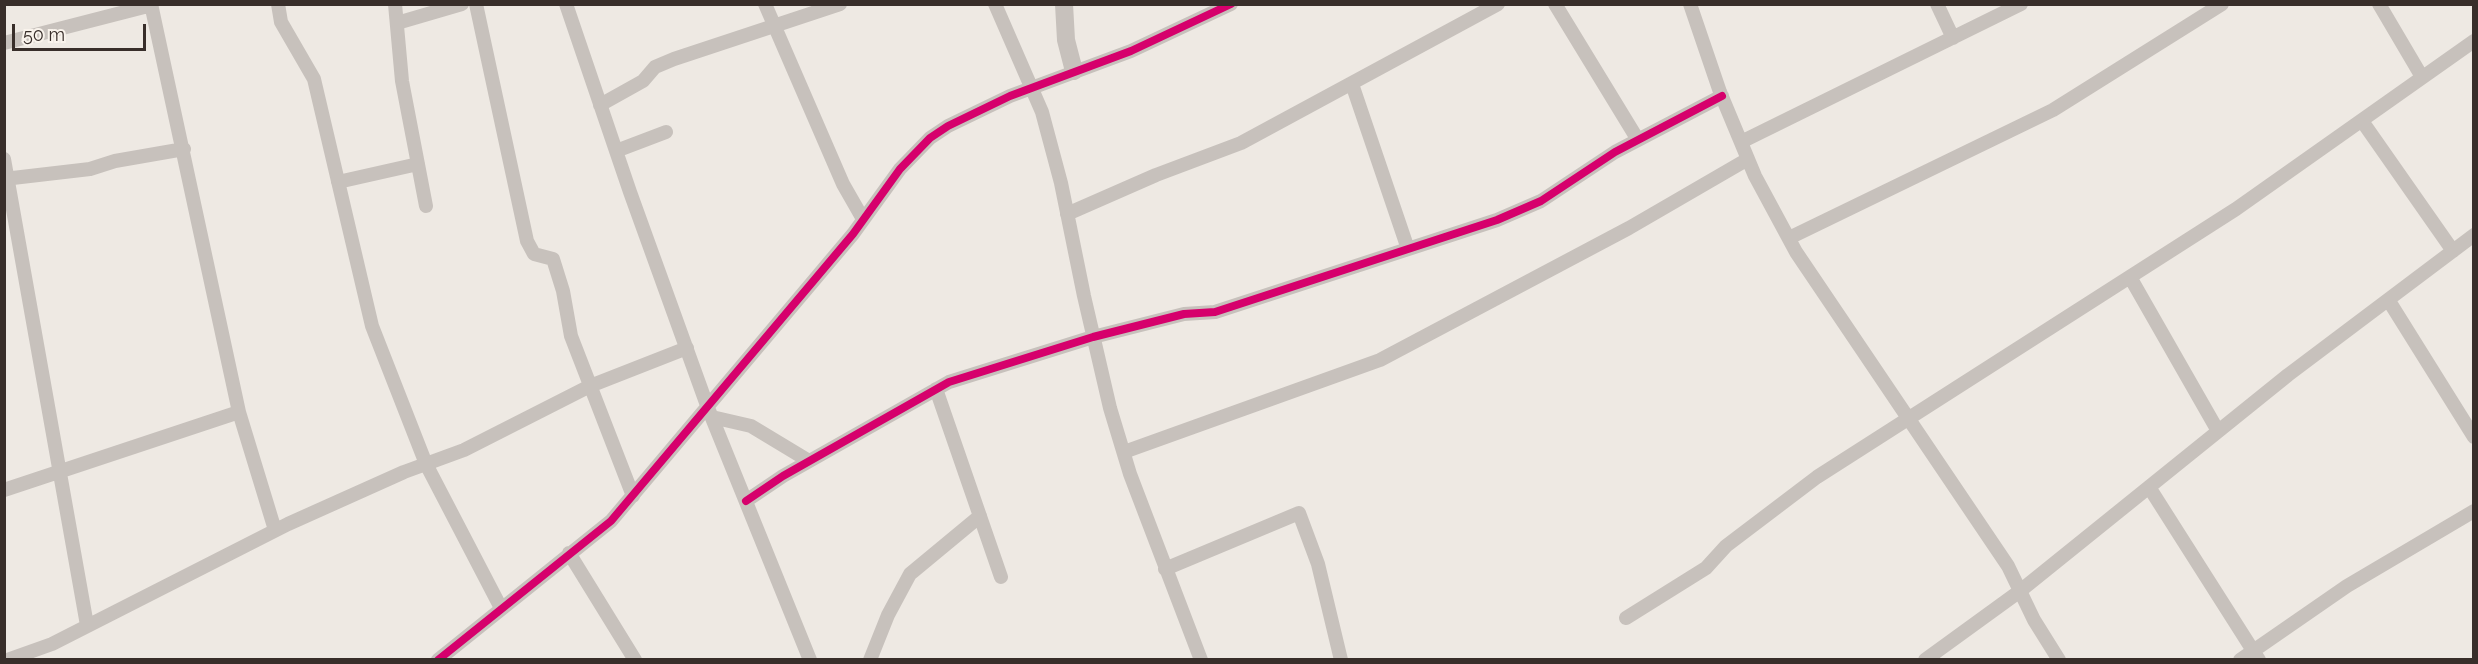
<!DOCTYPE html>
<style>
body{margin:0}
#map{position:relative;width:2478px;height:664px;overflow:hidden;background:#eee9e3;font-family:Raleway,sans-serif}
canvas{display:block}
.frame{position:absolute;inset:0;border:6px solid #382e2a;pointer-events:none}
.scale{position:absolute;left:12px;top:24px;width:134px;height:27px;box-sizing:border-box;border:3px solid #382e2a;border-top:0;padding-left:8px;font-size:18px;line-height:21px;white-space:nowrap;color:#382e2a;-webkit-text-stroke:4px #f9f3ec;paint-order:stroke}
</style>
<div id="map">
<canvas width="2478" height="664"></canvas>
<div class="frame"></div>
<div class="scale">50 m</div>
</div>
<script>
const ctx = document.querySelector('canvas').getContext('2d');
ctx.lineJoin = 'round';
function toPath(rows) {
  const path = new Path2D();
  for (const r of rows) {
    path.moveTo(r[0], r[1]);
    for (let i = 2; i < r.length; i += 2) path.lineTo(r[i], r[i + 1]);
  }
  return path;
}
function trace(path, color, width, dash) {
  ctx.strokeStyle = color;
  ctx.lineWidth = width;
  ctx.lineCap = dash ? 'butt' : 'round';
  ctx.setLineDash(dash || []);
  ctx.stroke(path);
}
const minor = toPath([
 [151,4,239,412,275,530],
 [278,4,281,22,314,79,372,326,426,464,501,608],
 [395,4,402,81,426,206],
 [476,4,527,241,534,254,553,259,563,291,571,336,633,496],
 [566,4,630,192,708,408,810,660],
 [765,4,843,184,863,219],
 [995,4,1042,112,1061,183,1084,296,1110,408,1130,474,1201,660],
 [1555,4,1638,140],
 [1690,4,1720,92,1755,176,1796,252,2008,566,2034,620,2059,660],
 [1937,4,1953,38],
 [2379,4,2422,77],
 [397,23,462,4],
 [4,43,152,5],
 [1352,84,1408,249],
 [600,105,643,81,655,67,674,59,840,4],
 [2362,121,2453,251],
 [1741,142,2021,4],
 [616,151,666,132],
 [4,159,87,625],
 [4,179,90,169,115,161,184,149],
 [338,182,418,164],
 [1067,214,1156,175,1241,143,1498,4],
 [1789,238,2053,110,2222,4],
 [2130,277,2218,431],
 [2389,301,2474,437],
 [936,389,1001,577],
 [712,417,751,426,809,461],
 [1124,452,1380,360,1629,228,1748,159],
 [2149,487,2259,660],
 [4,490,239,412],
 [746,501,783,476,949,382,1093,337,1184,314,1215,312,1497,220,1541,201,1615,152,1722,96],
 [569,553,635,660],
 [1165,569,1299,513,1318,564,1341,660],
 [1626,618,1706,568,1726,546,1817,477,2236,209,2474,41],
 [7,660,52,644,288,524,404,472,464,450,590,386,687,348],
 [438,660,611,521,853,234,900,169,930,138,948,126,1010,96,1131,51,1231,4],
 [870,660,888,615,910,574,980,516],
 [1925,660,2020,591,2288,375,2474,235],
 [2240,660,2347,586,2474,511]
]);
const tertiary = toPath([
 [1064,4,1066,40,1074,71]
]);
const cycleway = toPath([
 [746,501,783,476,949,382,1093,337,1184,314,1215,312,1497,220,1541,201,1615,152,1722,96],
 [438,660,611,521,853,234,900,169,930,138,948,126,1010,96,1131,51,1231,4]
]);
trace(minor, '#c7c1bc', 14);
trace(tertiary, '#c7c1bc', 18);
trace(cycleway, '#d6006c', 8);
</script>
